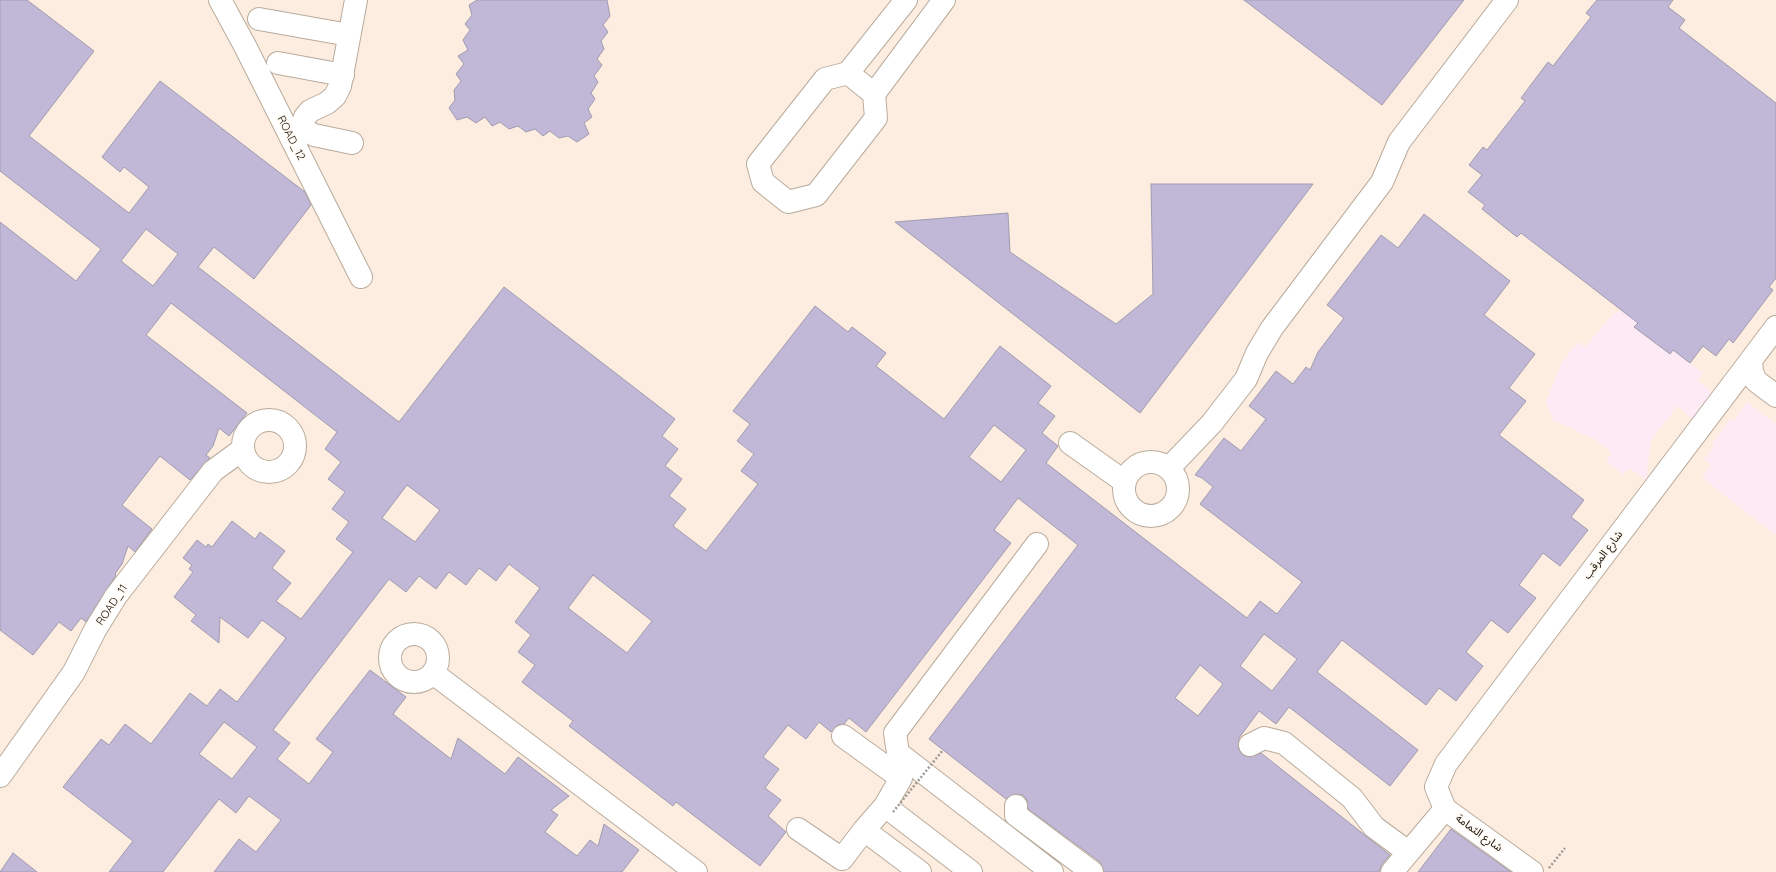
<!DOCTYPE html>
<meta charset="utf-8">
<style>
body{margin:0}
canvas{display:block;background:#fff9f2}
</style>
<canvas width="1776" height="872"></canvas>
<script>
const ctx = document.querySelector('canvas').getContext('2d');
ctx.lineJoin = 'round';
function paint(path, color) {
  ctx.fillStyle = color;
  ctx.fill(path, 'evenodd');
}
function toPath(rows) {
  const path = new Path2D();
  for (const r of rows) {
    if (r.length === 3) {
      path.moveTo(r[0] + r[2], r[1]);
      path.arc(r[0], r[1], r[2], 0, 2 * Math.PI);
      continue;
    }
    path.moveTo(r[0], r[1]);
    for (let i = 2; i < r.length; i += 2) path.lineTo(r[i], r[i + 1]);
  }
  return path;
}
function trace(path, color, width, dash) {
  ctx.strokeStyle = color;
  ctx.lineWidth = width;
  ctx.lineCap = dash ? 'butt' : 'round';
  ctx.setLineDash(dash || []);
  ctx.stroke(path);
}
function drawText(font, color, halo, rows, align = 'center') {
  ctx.font = font + ' Quicksand,"Noto Sans Arabic",sans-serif';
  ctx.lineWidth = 3;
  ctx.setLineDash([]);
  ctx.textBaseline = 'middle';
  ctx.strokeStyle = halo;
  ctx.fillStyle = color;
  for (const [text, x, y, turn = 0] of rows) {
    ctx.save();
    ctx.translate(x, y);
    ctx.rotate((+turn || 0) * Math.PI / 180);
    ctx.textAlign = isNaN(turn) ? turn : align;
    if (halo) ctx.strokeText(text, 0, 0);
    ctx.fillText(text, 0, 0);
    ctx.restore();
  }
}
const education = toPath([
 [0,0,1776,0,1776,872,0,872]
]);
const medical = toPath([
 [1621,310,1638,323,1635,327,1669,354,1673,350,1703,373,1698,381,1714,394,1692,419,1678,406,1651,440,1646,480,1629,468,1623,475,1606,461,1612,453,1596,440,1553,420,1546,402,1562,362,1578,342,1585,347,1612,315],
 [1747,402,1776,424,1776,535,1702,478,1711,465,1704,459,1714,446,1712,443,1731,418,1734,420]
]);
const building = toPath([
 [0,0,27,0,94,51,29,136,129,213,149,187,124,167,120,172,102,157,160,81,305,192,311,205,254,279,214,247,198,267,399,422,504,287,675,419,662,436,678,449,665,466,682,479,669,496,686,509,673,526,706,551,758,484,741,471,754,454,737,441,750,424,733,411,815,306,848,332,852,327,886,353,876,366,944,419,1000,346,1051,386,1038,403,1055,416,1042,433,1058,446,1046,463,1247,618,1260,601,1277,614,1302,582,1200,504,1213,487,1202,478,1195,475,1224,438,1241,451,1266,419,1249,406,1276,371,1293,384,1306,367,1310,370,1318,352,1344,318,1327,305,1381,235,1398,248,1424,214,1510,281,1484,315,1535,354,1509,388,1526,401,1499,435,1584,500,1571,517,1588,530,1560,566,1543,553,1519,585,1536,598,1508,633,1491,620,1466,652,1483,666,1456,701,1439,688,1426,705,1342,640,1317,672,1418,750,1390,786,1289,707,1276,724,1259,711,1239,738,1239,750,1243,755,1250,757,1261,753,1390,855,1382,864,1379,872,1104,872,1100,862,1028,809,1027,800,1023,795,1016,794,1006,799,929,739,1078,545,1018,498,994,530,1011,543,866,732,849,718,844,724,838,725,831,732,819,722,806,739,788,725,763,757,779,769,765,788,781,800,768,816,786,832,760,866,676,802,673,806,569,726,573,721,522,682,535,665,518,652,531,635,515,622,540,588,509,564,496,581,479,568,466,585,449,572,436,589,419,576,406,592,389,579,273,730,290,743,277,759,309,784,333,752,316,739,370,670,406,697,393,714,451,759,458,738,505,774,518,757,569,796,551,810,558,815,545,832,577,856,590,840,598,846,604,824,639,850,622,872,214,872,239,839,256,852,281,820,249,796,236,813,219,799,163,872,109,872,133,841,63,787,101,739,109,745,125,724,151,744,190,693,207,706,220,689,237,702,286,638,262,620,248,638,220,617,219,643,191,621,196,615,174,597,193,572,189,569,192,565,183,558,197,540,206,547,208,544,212,547,232,521,255,539,260,532,285,551,272,568,291,583,276,601,301,619,353,552,336,539,349,522,332,509,345,492,328,479,341,462,325,449,337,432,171,303,146,335,247,413,229,436,219,428,213,446,206,455,210,458,190,480,160,456,122,505,152,529,135,552,128,546,122,564,115,574,116,575,86,622,81,618,71,631,59,622,33,655,0,630,0,222,76,281,101,249,0,171,0,0],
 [146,229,178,254,153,286,121,261,146,229],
 [994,425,1026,450,1001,482,969,457,994,425],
 [407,485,440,510,415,542,382,518,407,485],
 [593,575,652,621,627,653,568,608,593,575],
 [1264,634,1297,659,1272,691,1240,666,1264,634],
 [1200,665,1223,684,1198,716,1175,698,1200,665],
 [224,722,257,747,232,779,199,754,224,722],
 [477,0,607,0,610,16,603,25,608,32,601,41,604,49,597,59,602,65,594,76,598,82,591,93,595,99,588,109,592,117,584,123,589,134,577,142,568,136,559,138,550,131,543,136,535,129,526,132,518,126,509,129,500,122,492,126,485,117,476,123,467,117,457,120,449,108,455,100,454,90,461,81,456,74,464,64,458,56,468,50,463,40,470,30,465,24,472,15,469,5,477,0],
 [1244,0,1464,0,1382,105,1244,0],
 [1597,0,1673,0,1668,7,1685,20,1679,28,1776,103,1776,278,1769,287,1773,290,1733,343,1729,339,1716,356,1703,346,1690,363,1673,350,1670,354,1634,327,1638,323,1572,272,1521,233,1517,237,1482,209,1485,205,1468,192,1482,175,1469,165,1483,147,1487,150,1525,101,1521,98,1548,62,1553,66,1591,17,1586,13,1597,0],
 [1151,184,1313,184,1140,413,895,222,1008,213,1010,252,1116,324,1153,294,1151,184],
 [1451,829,1511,872,1418,872,1451,829],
 [13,853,37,872,0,872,13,853]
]);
const path = toPath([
 [1549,868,1565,848]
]);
const minor = toPath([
 [220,0,245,46,361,277],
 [259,19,349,35],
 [278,63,343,75],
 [848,73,906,0],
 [874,94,848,73,825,79,758,164,763,182,788,202,816,195,876,118,874,94,944,0],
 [352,143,314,135,306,131,303,123,305,117,310,111,327,103,335,96,340,86,356,0],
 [1751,361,1752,372,1756,381,1776,396],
 [269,446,26],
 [1070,443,1125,482],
 [1151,489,27],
 [1169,468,1212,423,1246,379,1257,353,1272,328,1382,182,1399,142,1507,0],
 [1037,544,895,733,898,753,1052,872],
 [414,658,24],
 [433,673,696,872],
 [1250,745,1264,738,1284,743,1352,798,1374,827,1408,852],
 [0,776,74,672,95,630,116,596,213,471,243,449],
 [885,806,971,872],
 [1016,806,1016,815,1092,872],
 [798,829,842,859,864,830,885,806,901,778,843,736],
 [864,830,920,872],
 [1392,872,1445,809],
 [1532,872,1445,809,1436,787,1446,764,1776,327]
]);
const pathBridge = toPath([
 [893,812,943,750]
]);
const streetNames = [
 ["ROAD_12",291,138,63],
 ["شارع المرقب",1603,555,-53],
 ["ROAD_11",112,605,-56],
 ["شارع الثمامة",1479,833,36]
];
paint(education, '#fdede1');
paint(medical, '#fdeaf4');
paint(building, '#c1b8d8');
trace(building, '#a09bae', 1);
trace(minor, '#b9ab9b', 24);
trace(path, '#9f9993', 2.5, [2, 2]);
trace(minor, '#fff', 22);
trace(pathBridge, '#9f9993', 2.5, [2, 2]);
drawText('11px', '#15100a', '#fff9f2', streetNames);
</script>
